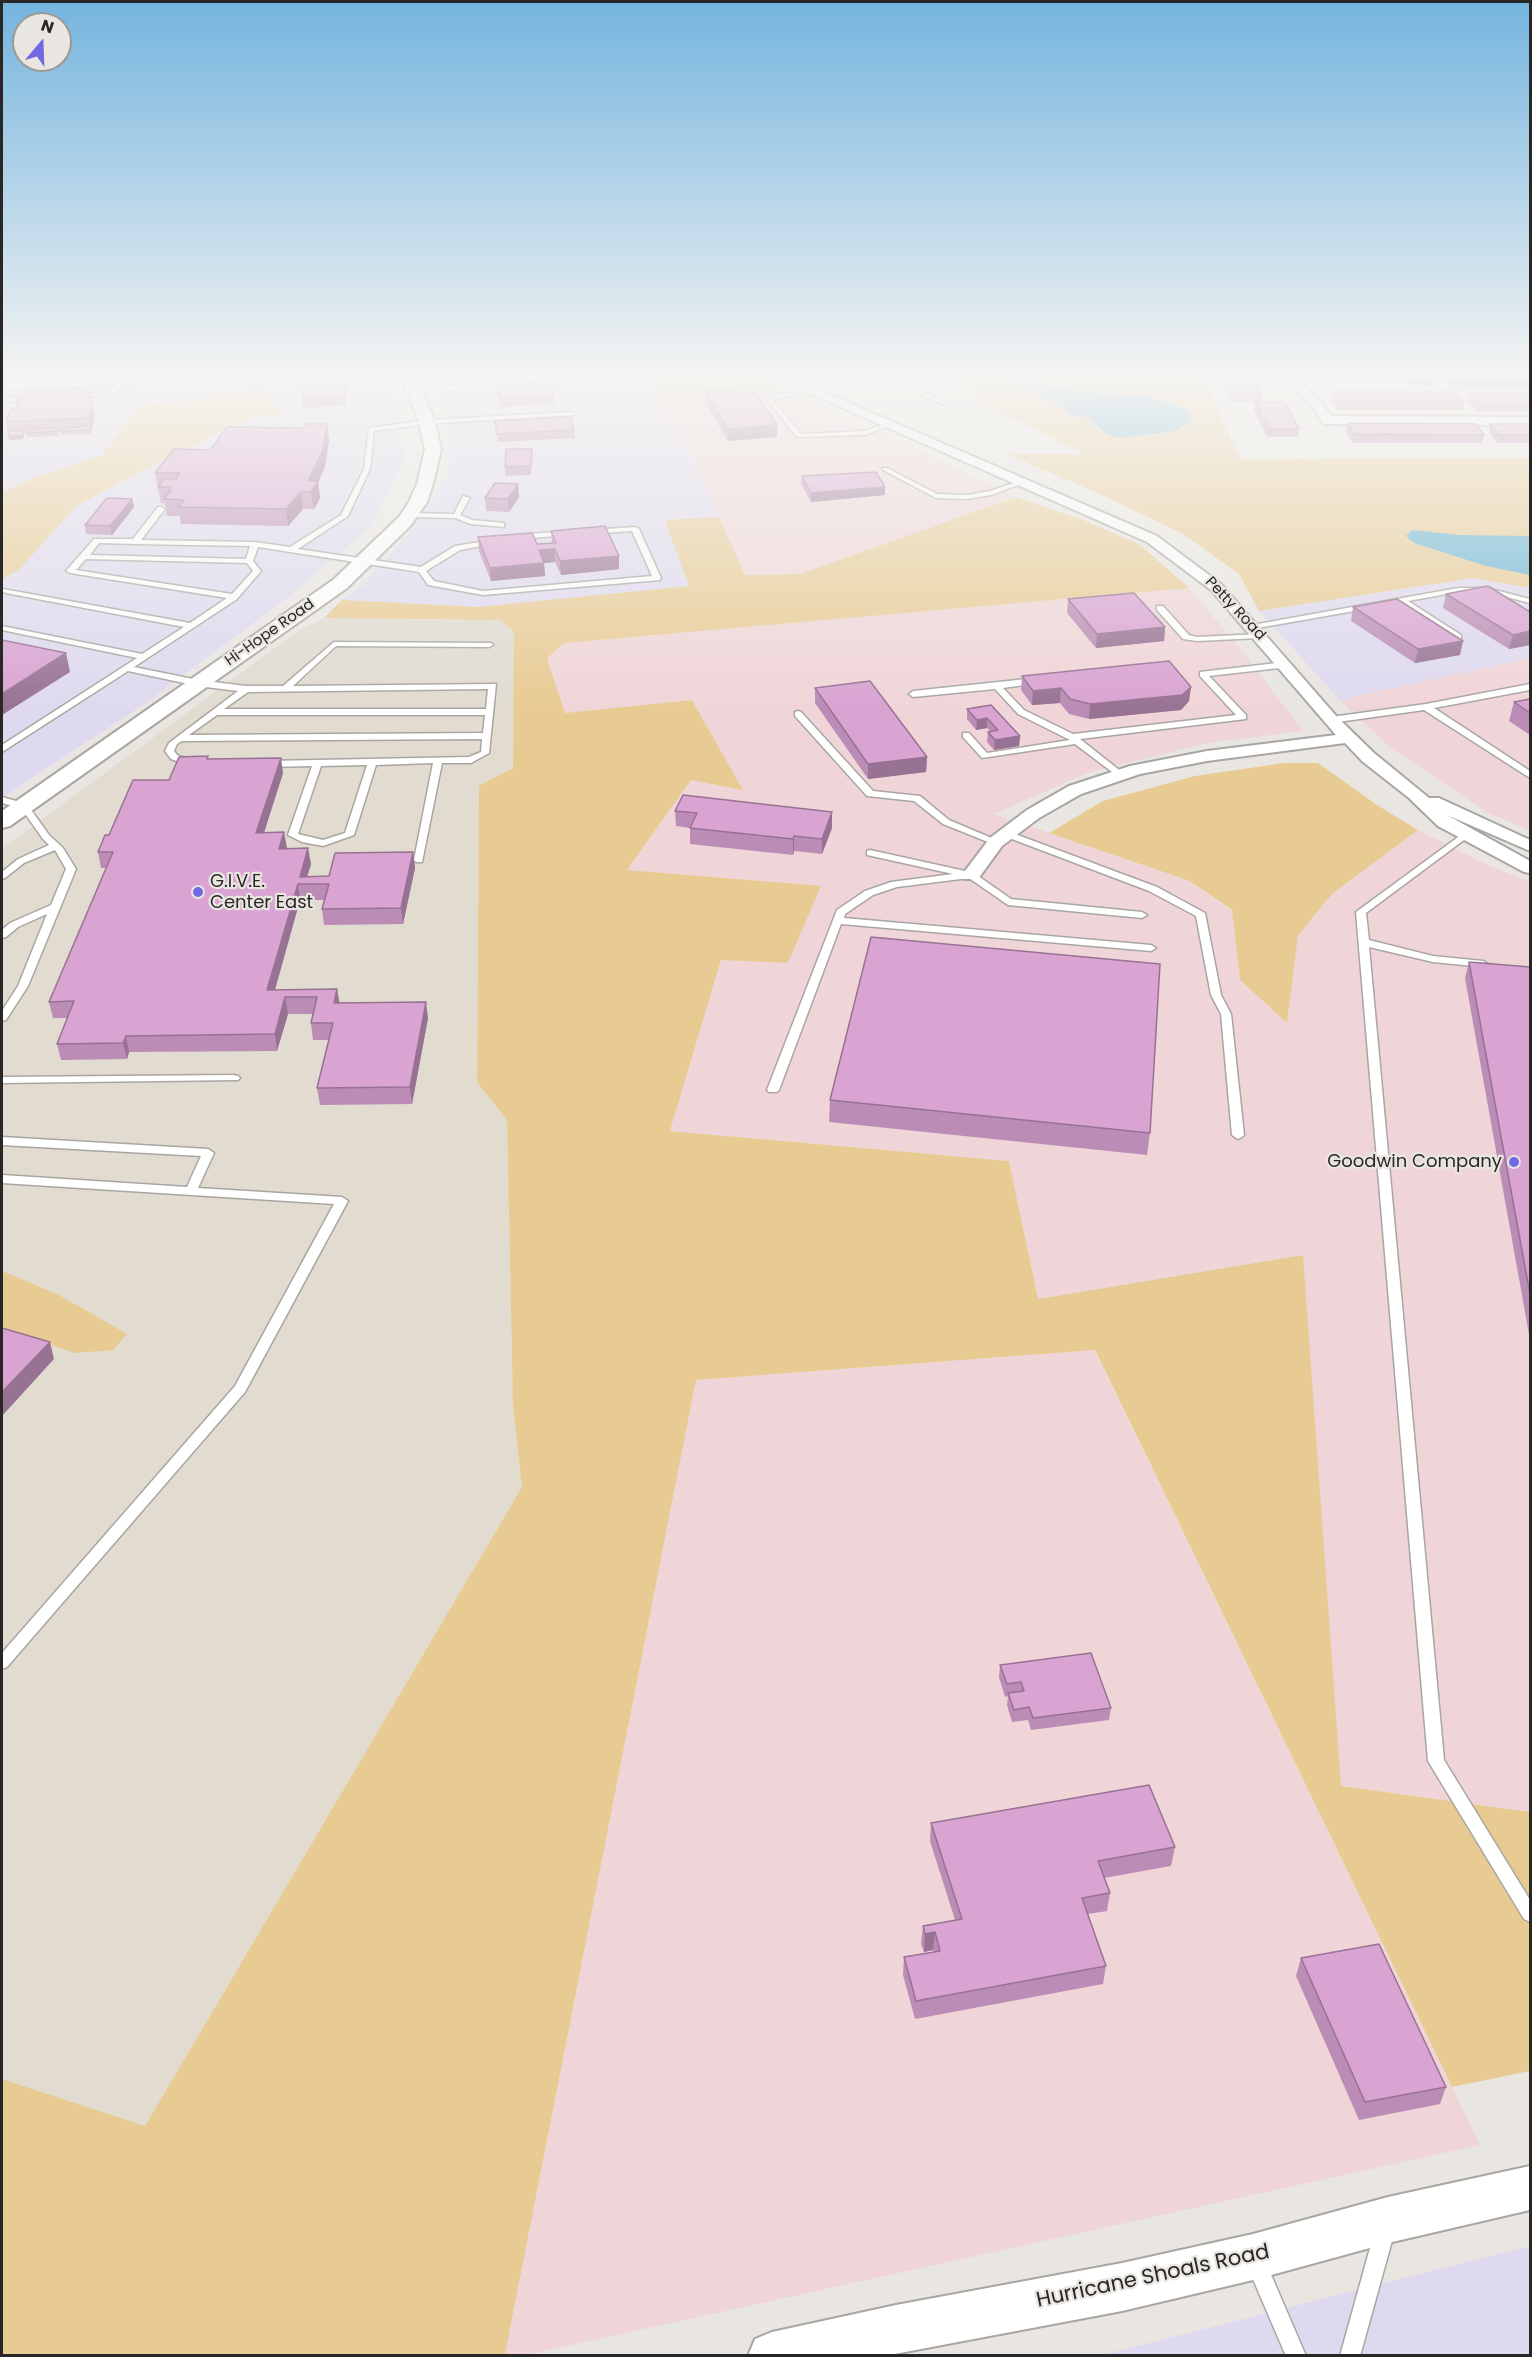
<!DOCTYPE html>
<style>
body{margin:0}
#map{position:relative;width:1532px;height:2357px;overflow:hidden;background:#e9e6e2;font-family:Poppins,sans-serif}
canvas{display:block}
.frame{position:absolute;inset:0;border:3px solid #282725;pointer-events:none}
.north{position:absolute;left:12px;top:12px;width:60px;height:60px;box-sizing:border-box;background:#e9e6e2;border:2px solid #9c9a96;border-radius:50%;rotate:19deg;font-size:16px;font-weight:700;line-height:24px;text-align:center;color:#282725}
.north::after{content:'';display:block;margin:auto;width:21px;height:27px;background:#7069e3;clip-path:polygon(50% 0,100% 100%,50% 72%,0 100%)}
</style>
<div id="map">
<canvas width="1532" height="2357"></canvas>
<div class="frame"></div>
<div class="north">N</div>
</div>
<script>
const ctx = document.querySelector('canvas').getContext('2d');
ctx.lineJoin = 'round';
function paint(path, color) {
  ctx.fillStyle = color;
  ctx.fill(path, 'evenodd');
}
function toPath(rows) {
  const path = new Path2D();
  for (const r of rows) {
    path.moveTo(r[0], r[1]);
    for (let i = 2; i < r.length; i += 2) path.lineTo(r[i], r[i + 1]);
  }
  return path;
}
function trace(path, color, width, dash) {
  ctx.strokeStyle = color;
  ctx.lineWidth = width;
  ctx.lineCap = dash ? 'butt' : 'round';
  ctx.setLineDash(dash || []);
  ctx.stroke(path);
}
function drawText(font, color, halo, rows, align = 'center') {
  ctx.font = font + ' Poppins,sans-serif';
  ctx.lineWidth = 4.5;
  ctx.setLineDash([]);
  ctx.textBaseline = 'middle';
  ctx.strokeStyle = halo;
  ctx.fillStyle = color;
  for (const [text, x, y, turn = 0] of rows) {
    ctx.save();
    ctx.translate(x, y);
    ctx.rotate((+turn || 0) * Math.PI / 180);
    ctx.textAlign = isNaN(turn) ? turn : align;
    if (halo) ctx.strokeText(text, 0, 0);
    ctx.fillText(text, 0, 0);
    ctx.restore();
  }
}
const commercial = toPath([
 [2,379,385,379,397,413,404,461,372,525,291,595,146,703,2,798,2,579,19,570,76,506,169,457,253,416,281,415,136,407,103,455,36,477,2,492],
 [434,379,649,379,665,397,650,399,691,453,719,517,665,520,690,586,478,607,342,600,363,585,404,539,449,475,447,405],
 [1473,578,1530,588,1530,658,1340,700,1259,611],
 [1530,2246,1530,2355,1102,2355]
]);
const industrial = toPath([
 [781,389,890,436,1016,497,800,574,744,575,691,453,649,398],
 [1189,588,1240,648,1303,731,1207,743,1087,773,994,814,1190,881,1232,911,1240,980,1287,1023,1298,937,1332,894,1418,830,1488,865,1530,882,1530,1812,1341,1786,1318,1505,1303,1255,1038,1299,1009,1161,670,1131,721,960,627,870,691,780,742,789,692,700,565,713,547,657,564,643],
 [1530,658,1530,830,1486,812,1386,744,1340,700],
 [1094,1350,1480,2145,526,2355,505,2356,696,1380]
]);
const built = toPath([
 [324,618,500,620,514,632,513,768,479,787,477,1081,507,1120,513,1406,522,1487,145,2126,2,2079,2,849,298,631]
]);
const green = toPath([
 [649,379,756,379,781,389,665,397],
 [965,379,1007,379,1018,387,1061,405,1070,413,1091,420,1100,431,1176,405,1151,397,1088,392,1022,379,1205,381,1240,459,1530,458,1530,588,1473,578,1259,611,1239,574,1183,534,1100,494,1007,454,1085,454,982,403],
 [263,390,282,415,253,416,169,457,76,506,19,570,2,579,2,492,36,477,103,455,136,407],
 [1016,497,1086,521,1139,544,1189,588,564,643,547,658,565,713,692,700,743,790,691,780,627,870,821,886,788,963,721,960,670,1131,1009,1161,1038,1299,1303,1255,1341,1786,1530,1812,1530,2071,1452,2087,1095,1350,696,1380,505,2355,2,2356,2,2079,145,2126,522,1487,513,1406,507,1120,477,1082,479,786,513,768,514,632,500,620,324,618,342,600,478,607,689,586,665,520,719,517,745,575,800,574],
 [1284,763,1318,763,1377,805,1418,830,1332,894,1298,936,1287,1023,1240,980,1232,910,1190,881,1049,833,1103,801,1195,776],
 [2,1271,59,1295,127,1334,113,1350,74,1353,2,1327]
]);
const water = toPath([
 [1022,379,1087,392,1151,397,1176,405,1187,412,1193,421,1174,431,1151,434,1120,438,1106,434,1091,420,1070,413,1061,405,1006,380],
 [1412,530,1459,535,1530,536,1530,575,1486,566,1414,543,1406,536]
]);
const service = toPath([
 [118,379,124,379,123,386,111,394,75,398,72,396,107,391,117,385,118,379],
 [552,379,589,379,415,393,412,391,415,389,552,379],
 [883,379,893,379,957,407,952,408,883,379],
 [809,388,811,389,811,391,772,399,801,434,864,431,888,423,891,425,865,435,797,437,765,398,809,388],
 [33,396,35,397,35,399,2,402,2,398,33,396],
 [572,412,574,413,574,415,427,424,374,431,370,469,348,516,298,549,421,567,455,546,498,539,498,543,460,550,426,571,434,581,483,591,652,576,632,531,590,534,586,532,590,530,635,527,639,529,661,578,660,580,483,595,428,585,419,572,258,547,253,561,261,571,237,599,134,667,198,680,246,686,283,686,334,642,492,643,493,645,489,647,336,646,293,686,496,684,489,753,471,763,442,763,422,862,416,862,414,860,433,763,376,765,354,835,323,846,302,842,288,835,312,766,267,767,262,764,267,761,469,757,481,752,482,739,182,741,177,744,174,751,177,755,196,762,198,764,193,767,171,759,165,751,169,743,238,691,198,686,128,671,2,752,2,745,137,658,2,630,2,626,142,654,184,627,6,593,2,591,3,589,190,623,227,598,70,573,66,571,94,539,133,539,158,507,161,507,165,509,141,540,255,542,290,547,341,515,364,469,369,428,427,420,572,412],
 [99,543,135,544,250,546,246,559,90,555,99,543],
 [86,559,247,563,253,571,232,594,76,570,86,559],
 [488,689,486,709,224,709,248,692,488,689],
 [217,715,485,715,483,733,189,735,217,715],
 [367,765,345,833,323,840,298,834,321,766,367,765],
 [883,468,887,468,937,494,967,495,990,491,1020,481,1024,483,991,495,967,499,936,498,883,470,883,468],
 [463,496,470,498,460,515,472,520,504,523,504,527,471,524,455,518,409,517,405,515,409,513,454,514,463,496],
 [567,531,570,531,570,535,518,539,514,537,518,535,567,531],
 [1458,588,1487,588,1530,599,1530,603,1487,592,1458,592,1408,601,1461,635,1461,639,1458,639,1400,603,1252,629,1248,627,1252,625,1458,588],
 [1157,606,1163,606,1189,635,1197,637,1260,634,1264,636,1260,638,1197,641,1183,639,1157,610,1157,606],
 [1285,662,1289,665,1288,667,1209,676,1246,715,1246,719,1080,739,1123,773,1123,777,1120,778,1075,744,982,758,963,737,963,733,969,733,987,753,1070,740,1018,714,995,689,913,697,909,694,913,691,1036,678,1040,681,1039,683,1003,688,1024,710,1073,734,1236,715,1200,676,1200,672,1285,662],
 [1530,684,1530,690,1434,708,1530,771,1530,778,1424,710,1331,723,1327,720,1331,717,1426,704,1530,684],
 [798,711,801,712,873,791,920,796,949,820,1001,842,996,845,993,844,943,824,914,801,867,796,795,716,795,712,798,711],
 [2,797,27,804,49,835,63,848,76,869,28,986,6,1020,2,1021,2,1011,18,986,47,914,18,927,6,937,2,938,2,930,10,923,51,905,66,869,55,850,24,863,5,878,2,879,2,872,18,859,49,845,43,839,21,808,2,803,2,797],
 [1007,831,1157,887,1205,913,1221,995,1231,1014,1244,1135,1242,1137,1238,1139,1232,1135,1221,1014,1211,995,1196,916,1149,891,1004,836,1004,832,1007,831],
 [1465,832,1468,833,1468,837,1366,913,1369,940,1433,956,1483,961,1488,964,1483,967,1433,962,1369,947,1444,1760,1530,1900,1530,1922,1524,1919,1428,1761,1356,912,1465,832],
 [870,850,974,873,1011,899,1142,912,1147,915,1142,918,1008,905,969,878,897,887,873,895,845,914,844,918,1151,945,1156,948,1151,951,841,924,779,1090,777,1092,769,1092,767,1090,837,910,865,891,891,882,953,874,867,855,867,851,870,850],
 [234,1075,238,1076,240,1078,238,1080,2,1083,2,1077,234,1075],
 [2,1137,208,1149,214,1153,198,1188,342,1197,348,1201,245,1392,7,1667,2,1669,2,1653,235,1386,334,1204,2,1183,2,1175,187,1187,201,1156,2,1145,2,1137],
 [1385,2220,1392,2223,1395,2230,1360,2356,1340,2356,1375,2230,1378,2223,1385,2220],
 [1256,2253,1263,2256,1306,2356,1286,2356,1246,2263,1249,2256,1256,2253]
]);
const minor = toPath([
 [66,379,137,379,131,383,2,390,2,383,66,379],
 [777,379,794,379,1157,536,1221,584,1337,717,1374,753,1429,798,1439,798,1530,840,1530,851,1447,815,1530,861,1530,873,1524,872,1438,826,1409,798,1362,761,1345,743,1207,761,1140,774,1081,794,1039,818,1002,846,978,879,964,879,962,875,990,838,1027,810,1069,786,1130,766,1207,751,1336,735,1211,590,1147,542,777,379],
 [1282,379,1296,379,1319,399,1331,416,1530,417,1530,425,1327,424,1323,423,1311,404,1282,379]
]);
const tertiary = toPath([
 [402,379,417,379,435,422,441,449,433,484,427,502,411,525,347,588,10,826,2,828,2,811,333,580,399,517,409,502,417,484,425,449,419,422,402,379],
 [1530,2166,1530,2210,1388,2243,1253,2280,1122,2311,884,2356,748,2356,755,2339,772,2332,896,2305,1122,2263,1253,2234,1388,2197,1530,2166]
]);
const wall = toPath([
 [1219,379,1254,379,1262,394,1260,402,1299,429,1298,437,1267,437,1254,410,1255,402,1230,402],
 [1357,379,1433,379,1432,386],
 [1445,379,1530,379,1530,389,1452,389],
 [496,385,554,396,554,404,500,407,496,393],
 [74,389,85,392,90,392,95,415,91,434,61,435,60,431,59,431,59,436,27,437,26,433,24,433,23,439,9,440,8,432,6,422,17,406,16,401,27,394],
 [705,391,777,437,728,441,705,403],
 [347,392,345,406,303,407,302,399],
 [1333,392,1464,402,1463,410,1338,410,1332,400],
 [1469,393,1530,393,1530,411,1476,411,1468,401],
 [495,421,574,430,575,438,498,442],
 [1348,423,1484,435,1482,443,1353,443,1346,432],
 [1490,424,1530,424,1530,443,1497,443,1489,432],
 [329,440,325,467,318,482,320,498,314,509,303,509,288,526,181,524,180,516,167,516,165,503,161,503,155,473,210,450],
 [532,449,531,475,505,476,505,467],
 [802,476,885,495,811,502,801,484],
 [518,484,519,497,509,512,486,511,485,498],
 [132,499,134,507,112,535,86,534,85,525],
 [551,531,619,569,561,575,555,562,544,563,545,576,491,581,479,551,478,537,537,544,552,543],
 [1446,594,1530,612,1530,645,1509,649,1443,608],
 [1068,599,1165,627,1164,641,1096,648,1067,613],
 [1353,607,1460,655,1415,663,1351,621],
 [1022,676,1191,687,1189,701,1181,710,1089,719,1069,714,1060,703,1032,705,1021,690],
 [815,688,927,757,926,772,868,779,815,703],
 [1530,699,1530,735,1509,721,1514,702],
 [991,705,1020,736,1019,746,994,750,987,742,988,732,990,731,987,728,976,730,967,719,967,709],
 [209,759,283,773,264,833,311,864,307,877,329,876,413,852,415,868,403,924,324,925,322,909,324,900,300,900,275,990,337,989,339,1003,428,1018,412,1104,320,1105,317,1088,329,1040,313,1040,311,1023,313,1014,288,1014,277,1051,129,1052,127,1059,61,1060,57,1044,67,1018,53,1018,49,1002,106,868,101,868,98,852,109,835,169,780],
 [675,811,832,812,832,828,822,854,794,851,793,855,690,844,690,828,676,826],
 [1469,962,1530,967,1530,1340,1465,978],
 [830,1100,1150,1133,1147,1155,829,1122],
 [1000,1665,1111,1708,1109,1720,1031,1730,1028,1720,1012,1722,1007,1705,1008,1696,1005,1697,999,1677],
 [931,1823,1175,1847,1171,1866,1104,1878,1110,1893,1107,1911,1088,1914,1106,1966,1103,1984,915,2019,903,1975,904,1957,933,1952,933,1950,924,1952,921,1944,923,1926,955,1920,930,1841],
 [1301,1958,1446,2087,1440,2104,1359,2120,1296,1976]
]);
const shadedWall = toPath([
 [346,384,347,392,345,406,345,398],
 [93,403,95,415,92,430,89,418],
 [327,424,329,440,325,467,318,482,320,498,314,509,311,492,308,481],
 [777,425,777,437,728,441,728,429],
 [23,430,24,434,23,439,9,440,8,436],
 [518,484,519,497,509,512,508,499],
 [885,487,885,495,811,502,811,493],
 [301,492,303,509,288,526,286,509],
 [132,499,134,507,112,535,110,526],
 [555,549,555,562,544,563,545,576,491,581,490,568,539,550],
 [619,556,619,569,561,575,560,561],
 [1165,627,1164,641,1096,648,1097,634],
 [1530,631,1530,645,1509,649,1513,635],
 [1463,641,1460,655,1415,663,1418,649],
 [66,653,70,672,2,715,2,694],
 [1191,687,1189,701,1181,710,1089,719,1090,704],
 [1061,688,1060,703,1032,705,1033,691],
 [987,718,987,728,976,730,977,720],
 [1020,736,1019,746,994,750,995,740],
 [927,757,926,772,868,779,868,764],
 [281,758,283,773,259,848,256,833],
 [832,812,832,828,822,854,822,839],
 [284,832,287,848,282,864,279,849],
 [794,836,794,851,793,855,793,839],
 [308,848,311,864,305,884,300,877],
 [413,852,415,868,403,924,401,908],
 [298,884,300,900,270,1007,267,990],
 [337,989,340,1006,334,1003],
 [285,997,288,1014,277,1051,275,1034],
 [426,1002,428,1018,412,1104,410,1087],
 [126,1036,129,1052,127,1059,123,1043],
 [50,1342,54,1359,2,1416,2,1392],
 [935,1932,933,1950,924,1952,925,1934]
]);
const building = toPath([
 [1224,379,1254,379,1262,394,1231,394,1224,379],
 [1453,379,1530,379,1530,381,1454,381,1453,379],
 [549,382,554,396,500,399,496,385,549,382],
 [346,384,345,398,302,399,304,385,346,384],
 [73,387,73,389,84,389,85,392,90,392,92,397,87,397,87,404,93,403,89,418,6,422,11,408,16,408,22,401,16,401,21,394,27,394,29,391,73,387],
 [752,388,777,425,728,429,705,391,752,388],
 [1333,392,1457,392,1464,402,1339,402,1333,392],
 [1469,393,1530,393,1530,403,1477,403,1469,393],
 [1255,402,1285,402,1299,429,1268,429,1255,402],
 [571,417,574,430,497,434,495,421,571,417],
 [1348,423,1476,424,1484,435,1354,434,1348,423],
 [306,424,327,424,323,450,308,481,318,481,311,492,301,492,286,509,178,507,184,500,164,499,171,490,169,489,170,487,158,487,164,479,176,479,180,473,155,473,174,449,210,450,227,427,304,428,306,424],
 [1490,424,1530,424,1530,435,1499,435,1490,424],
 [91,426,90,430,60,431,62,428,91,426],
 [59,428,58,431,26,433,27,429,59,428],
 [23,430,22,435,8,436,9,431,23,430],
 [506,449,532,449,531,466,505,467,506,449],
 [876,472,885,487,811,493,802,476,876,472],
 [495,483,518,484,508,499,485,498,495,483],
 [107,498,132,499,110,526,85,525,107,498],
 [605,526,619,556,560,561,555,549,539,550,544,563,490,568,478,537,532,533,537,544,556,543,551,531,605,526],
 [1488,586,1530,612,1530,631,1513,635,1446,594,1488,586],
 [1134,593,1165,627,1097,634,1068,599,1134,593],
 [1397,599,1463,641,1418,649,1353,607,1397,599],
 [2,640,66,653,2,694,2,640],
 [1169,661,1191,687,1182,695,1090,704,1070,699,1061,688,1033,691,1022,676,1169,661],
 [870,681,927,757,868,764,815,688,870,681],
 [1530,699,1530,713,1514,702,1530,699],
 [991,705,1020,736,995,740,988,732,998,730,987,718,977,720,967,709,991,705],
 [208,756,207,759,281,758,256,833,284,832,279,849,308,848,300,877,329,876,335,853,413,852,401,908,322,909,329,884,298,884,267,990,337,989,334,1003,426,1002,410,1087,317,1088,333,1023,311,1023,317,997,285,997,275,1034,126,1036,123,1043,57,1044,74,1001,49,1002,113,852,98,852,105,835,109,835,133,780,169,780,179,757,208,756],
 [683,795,832,812,822,839,794,836,793,839,690,828,697,813,675,811,683,795],
 [871,937,1160,964,1150,1133,830,1100,871,937],
 [1469,962,1530,967,1530,1294,1469,962],
 [2,1328,50,1342,2,1392,2,1328],
 [1091,1653,1111,1708,1033,1718,1029,1707,1014,1710,1008,1693,1024,1691,1021,1682,1007,1684,1000,1665,1091,1653],
 [1149,1785,1175,1847,1098,1861,1110,1893,1082,1898,1106,1966,916,2001,904,1957,940,1951,935,1932,925,1934,923,1926,962,1919,931,1823,1149,1785],
 [1379,1944,1446,2087,1365,2102,1301,1958,1379,1944]
]);
const markers = [
 [198,892,6,"#7069e3"],
 [1514,1162,6,"#7069e3"]
];
const farStreetnames = [
 ["Petty Road",1235,609,47],
 ["Hi-Hope Road",270,633,-35]
];
const poiNames = [
 ["G.I.V.E.",210,882],
 ["Center East",210,903],
 ["Goodwin Company",1502,1162,"right"]
];
const nearStreetnames = [
 ["Hurricane Shoals Road",1153,2277,-12]
];
paint(commercial, '#dfd9ef');
paint(industrial, '#f0d5d8');
paint(built, '#e1dbd0');
paint(green, '#e8cb93');
paint(water, '#66b3d2');
trace(service, '#a9a6a2', 3);
trace(minor, '#a9a6a2', 4);
trace(tertiary, '#a9a6a2', 4);
paint(service, '#fff');
paint(minor, '#fff');
paint(tertiary, '#fff');
paint(wall, '#bb8cb5');
paint(shadedWall, '#987293');
paint(building, '#d9a3d2');
trace(building, '#987293', 1.5);
const sky = ctx.createLinearGradient(0, 0, 0, 709);
sky.addColorStop(0, '#74b4df');
sky.addColorStop(0.53, '#f5f4f2');
sky.addColorStop(1, '#f5f4f200');
ctx.fillStyle = sky;
ctx.fillRect(0, 0, 1532, 709);
for (const [x, y, r, color] of markers) {
  const dot = new Path2D();
  dot.arc(x, y, r, 0, 2 * Math.PI);
  ctx.fillStyle = color;
  ctx.fill(dot);
  trace(dot, '#e9e6e2', 2);
}
drawText('15px', '#282725', '#e9e6e2', farStreetnames);
drawText('18px', '#282725', '#e9e6e2', poiNames, 'left');
drawText('21px', '#282725', '#e9e6e2', nearStreetnames);
</script>
